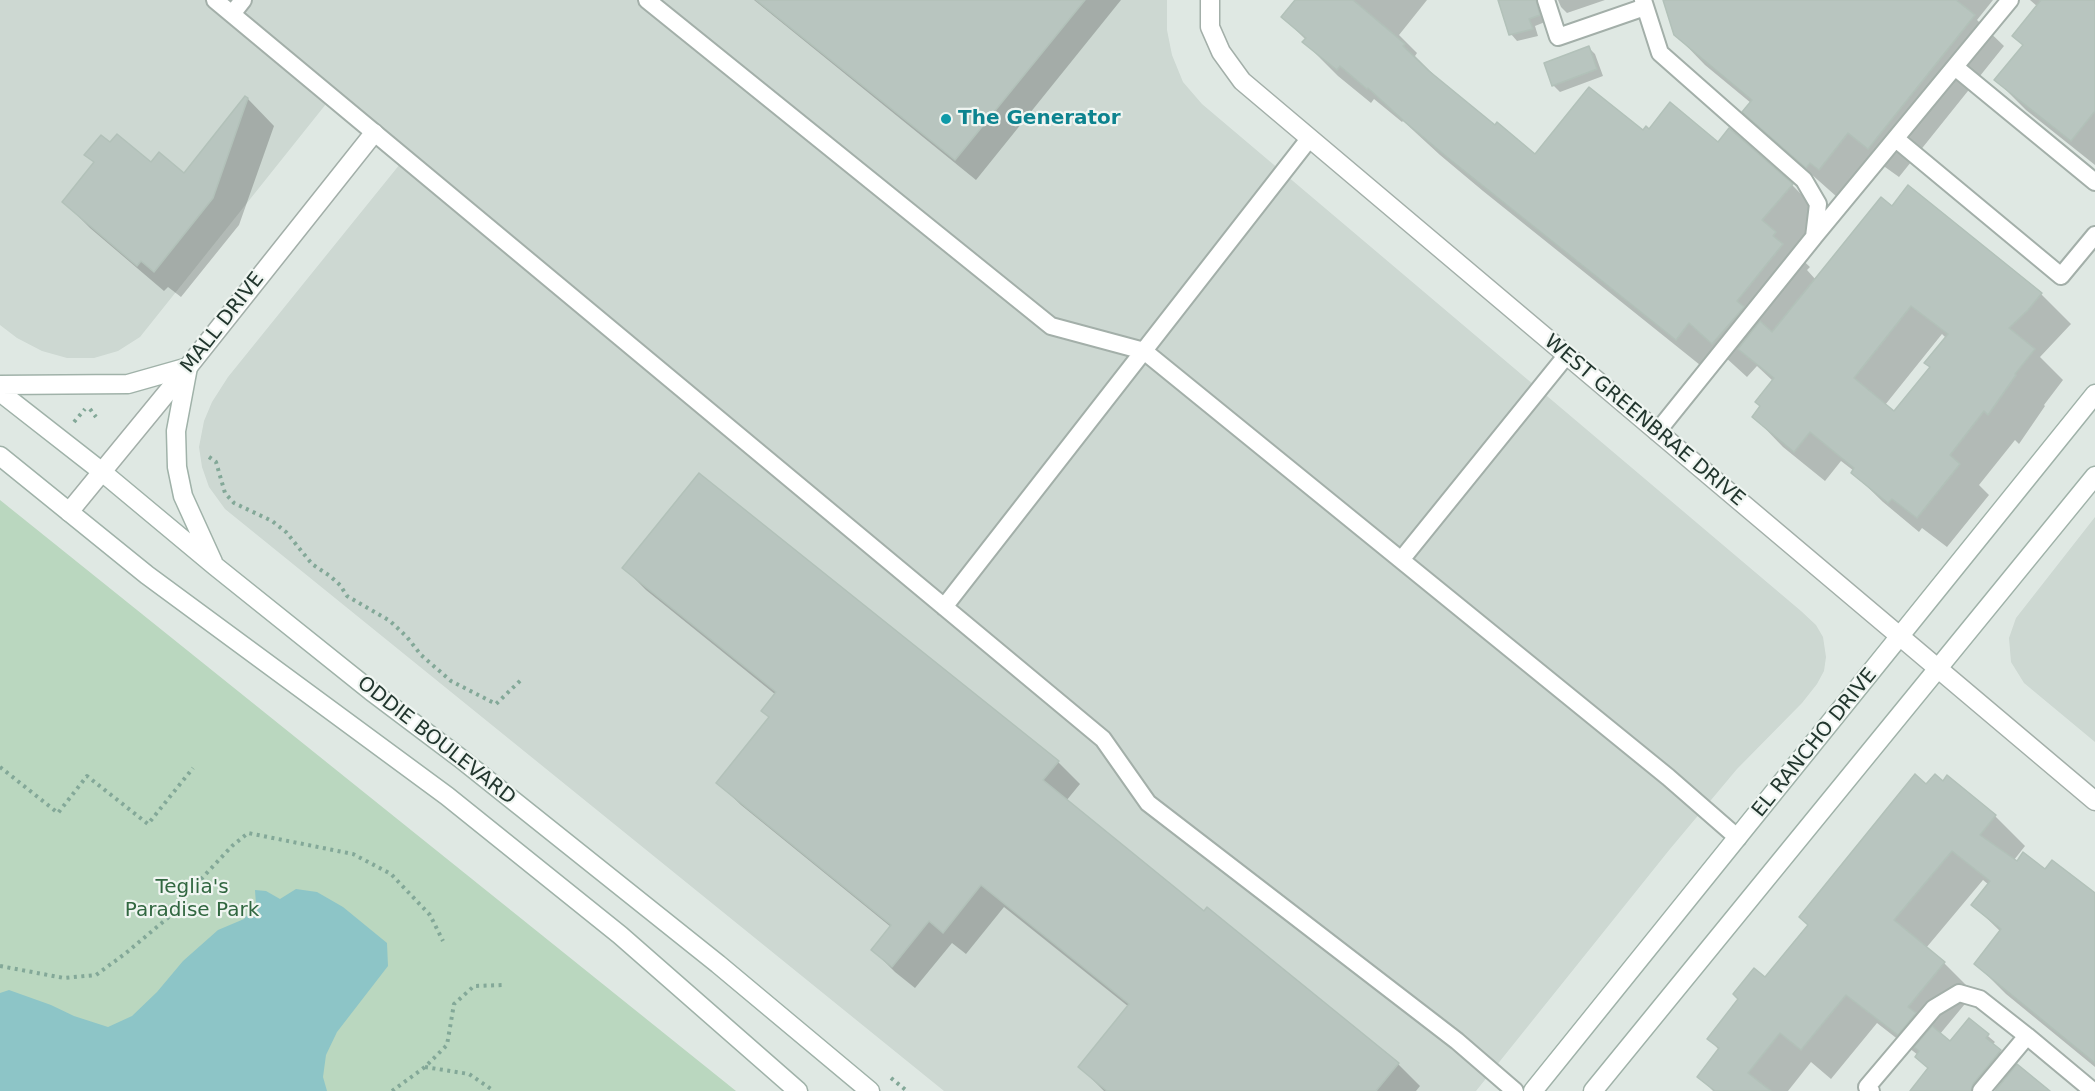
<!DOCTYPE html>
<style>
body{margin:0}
canvas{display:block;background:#dfe8e3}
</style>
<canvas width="2095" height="1091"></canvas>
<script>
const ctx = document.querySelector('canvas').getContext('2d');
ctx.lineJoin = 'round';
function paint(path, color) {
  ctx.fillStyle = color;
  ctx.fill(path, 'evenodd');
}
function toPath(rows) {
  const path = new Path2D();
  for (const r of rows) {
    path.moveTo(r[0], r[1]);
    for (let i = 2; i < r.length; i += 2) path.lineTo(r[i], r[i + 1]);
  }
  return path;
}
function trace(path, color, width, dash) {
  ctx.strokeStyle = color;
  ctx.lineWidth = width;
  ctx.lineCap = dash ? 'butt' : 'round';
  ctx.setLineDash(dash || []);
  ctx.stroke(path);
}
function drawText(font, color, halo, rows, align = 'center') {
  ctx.font = font + ' "DejaVu Sans",sans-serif';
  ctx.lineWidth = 4.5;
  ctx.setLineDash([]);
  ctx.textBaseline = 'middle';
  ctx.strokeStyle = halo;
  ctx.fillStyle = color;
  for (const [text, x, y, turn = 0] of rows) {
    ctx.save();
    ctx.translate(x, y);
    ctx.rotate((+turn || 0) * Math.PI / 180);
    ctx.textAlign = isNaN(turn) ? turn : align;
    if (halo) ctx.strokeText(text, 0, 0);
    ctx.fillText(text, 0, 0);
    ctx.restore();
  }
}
const built = toPath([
 [0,0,1167,0,1167,30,1172,55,1183,82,1202,104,1801,611,1816,625,1823,637,1826,657,1824,671,1817,684,1802,703,1737,769,1670,849,1476,1091,944,1091,225,509,209,487,202,467,199,447,204,421,212,402,228,377,400,164,326,104,140,337,118,351,94,358,67,358,42,351,17,338,0,325],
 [2095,517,2095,742,2024,683,2011,662,2009,638,2016,618]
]);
const green = toPath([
 [0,500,736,1091,0,1091]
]);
const water = toPath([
 [296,889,317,892,343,907,387,943,388,966,337,1032,326,1055,323,1077,327,1091,0,1091,0,993,9,990,51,1005,74,1016,108,1027,132,1016,157,992,183,961,218,930,244,919,256,905,255,890,266,891,280,899]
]);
const shadow = toPath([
 [754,0,1121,0,976,180],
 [1296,0,1427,0,1399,35,1417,53,1415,56,1438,79,1495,127,1535,157,1643,132,1718,144,1792,185,1826,219,1796,254,1810,267,1807,270,1816,280,1892,208,2041,294,2071,324,2040,357,2063,380,2044,405,2045,406,2019,444,2015,440,1979,485,1989,495,1947,547,1922,528,1919,532,1883,502,1853,473,1854,471,1841,461,1825,481,1783,447,1754,417,1762,407,1774,382,1757,366,1747,377,1724,356,1710,373,1483,191,1440,155,1403,121,1402,122,1374,99,1371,103,1338,76,1304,42,1306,40,1283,17],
 [1942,334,1946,338,1931,367,1894,413,1885,405],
 [1500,0,1546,0,1545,22,1535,26,1538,36,1517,41,1511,34],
 [1558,0,1605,0,1567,13,1561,7],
 [1664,0,1993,0,1977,20,2004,46,1899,177,1878,162,1837,197,1774,141,1744,111,1751,103,1705,65,1675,34],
 [2030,0,2095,0,2095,165,2026,110,1996,80,2024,46,2014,36,2038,7],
 [1589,48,1595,54,1603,76,1560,92,1553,85],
 [248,99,274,126,239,225,181,297,168,287,164,291,90,228,64,202,95,163,87,155,111,144,152,164,184,176],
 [624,568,1058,762,1080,784,1066,801,1204,913,1398,1064,1420,1086,1416,1091,1104,1091,1080,1067,1129,1007,1004,907,966,954,952,943,915,988,895,972,873,950,891,927,741,805,718,783,770,718,776,695,646,590],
 [1927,786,1995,816,2025,846,2014,860,2045,871,2095,895,2095,1067,2006,994,1976,964,2001,932,1973,905,1989,885,1983,880,1926,948,1944,963,1974,993,1940,1034,1951,1043,1969,1020,1995,1042,1992,1045,2007,1058,1979,1091,1923,1091,1930,1069,1918,1055,1877,1023,1831,1079,1811,1062,1788,1091,1713,1091,1699,1076,1719,1050,1709,1039,1765,979]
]);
const building = toPath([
 [756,0,1085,0,955,160,756,0],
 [1295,0,1353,0,1405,44,1403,46,1429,71,1495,125,1497,122,1535,154,1589,87,1643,130,1646,126,1649,129,1670,102,1718,142,1729,128,1793,184,1762,220,1776,232,1773,236,1783,244,1737,301,1744,307,1712,344,1689,323,1676,340,1447,157,1404,121,1368,88,1367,89,1340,66,1337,70,1302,42,1306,38,1281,17,1295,0],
 [1498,0,1536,0,1540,15,1529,19,1533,29,1509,35,1498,0],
 [1663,0,1956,0,1975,15,1868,149,1848,133,1819,170,1810,163,1806,168,1742,112,1752,100,1674,35,1663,0],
 [2041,0,2095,0,2095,111,2071,141,1994,80,2023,45,2012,36,2041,0],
 [1589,46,1597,69,1552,86,1544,63,1589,46],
 [245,96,248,98,213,198,154,272,141,261,137,266,62,202,94,162,84,155,101,135,110,142,117,134,151,162,159,152,184,173,245,96],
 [1908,185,2042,293,2028,310,2009,328,2035,349,2015,374,2016,375,1988,415,1984,411,1950,455,1960,464,1917,518,1892,499,1888,503,1851,473,1854,468,1810,432,1794,452,1752,417,1760,406,1755,402,1774,378,1738,349,1760,321,1772,332,1881,197,1892,206,1908,185],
 [1911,306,1948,334,1924,363,1930,367,1894,411,1854,378,1911,306],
 [699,473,1059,761,1043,780,1204,911,1207,907,1399,1063,1376,1091,1107,1091,1078,1067,1129,1004,981,885,943,933,929,921,892,967,871,950,891,925,716,783,769,717,761,711,776,692,622,568,699,473],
 [1915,774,1926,784,1935,774,1943,781,1947,775,1996,815,1980,835,2017,861,2023,852,2045,869,2052,860,2095,893,2095,1063,1974,964,2001,929,1971,905,1990,881,1952,851,1894,920,1945,962,1908,1007,1916,1013,1898,1035,1846,995,1801,1050,1780,1033,1748,1073,1771,1091,1715,1091,1697,1077,1719,1048,1707,1039,1738,999,1733,994,1754,968,1765,977,1808,925,1799,917,1915,774],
 [1969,1018,1989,1034,1986,1038,2001,1050,1973,1084,1971,1091,1910,1091,1928,1068,1915,1057,1919,1051,1914,1047,1932,1026,1950,1041,1969,1018],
 [2017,1064,2050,1091,1995,1091,2017,1064]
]);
const path = toPath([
 [90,409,96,417],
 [74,422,85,409],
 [209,457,216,462,225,493,234,503,272,521,286,532,312,564,330,576,340,585,347,596,390,621,407,637,421,655,451,681,496,704,522,679],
 [0,767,58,813,87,776,148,824,193,768],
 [0,966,64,978,96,975,126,953,170,916,188,893,232,846,248,833,353,854,391,874,430,915,443,941],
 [425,1067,469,1074,494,1091],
 [891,1078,907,1091],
 [392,1091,425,1067,447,1045,454,1004,474,986,504,985]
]);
const service = toPath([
 [215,0,1103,739,1148,803,1457,1041,1515,1091],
 [647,0,1051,326,1144,351,1668,777,1738,838],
 [1546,0,1558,37,1645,7],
 [1643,0,1660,53,1804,180,1818,204,1814,237,1657,432],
 [232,14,243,0],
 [1955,67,2095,182],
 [1896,139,2061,276,2095,235],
 [1814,237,2010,0],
 [1401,560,1566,356],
 [944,607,1309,139],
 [1871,1091,1867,1087,1934,1008,1959,993,1980,999,2027,1036],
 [1981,1091,2027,1036,2093,1091]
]);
const minor = toPath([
 [69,512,188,367,374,133]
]);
const tertiary = toPath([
 [1210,0,1210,27,1221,52,1242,81,2095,801]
]);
const secondary = toPath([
 [0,385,128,384,188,367,176,431,177,467,183,496,213,562],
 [0,392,101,471,215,566,371,691,460,758,718,964,870,1091],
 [0,456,147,575,447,796,620,935,798,1091],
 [1533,1091,2095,394],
 [1593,1091,2095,476]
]);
const markers = [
 [946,119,6,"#0f9aa8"]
];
const cultureNames = [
 ["The Generator",958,119]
];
const streetNames = [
 ["MALL DRIVE",223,323,-52],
 ["WEST GREENBRAE DRIVE",1644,421,40],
 ["ODDIE BOULEVARD",436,741,38],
 ["EL RANCHO DRIVE",1815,743,-51]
];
const parkNames = [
 ["Teglia's",192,888],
 ["Paradise Park",192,911]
];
paint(built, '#cdd8d2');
paint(green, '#bad7bf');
paint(water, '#8dc5c7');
paint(shadow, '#0003');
paint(building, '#b8c5bf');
trace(building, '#b2c1b9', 1.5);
trace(service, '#a3afa9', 20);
trace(minor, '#a3afa9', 21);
trace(tertiary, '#a3afa9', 21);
trace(secondary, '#a0b2a9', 21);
trace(path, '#83a898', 4, [3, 4.5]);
trace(service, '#fff', 16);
trace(minor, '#fff', 18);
trace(tertiary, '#fff', 18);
trace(secondary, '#fff', 18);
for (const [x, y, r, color] of markers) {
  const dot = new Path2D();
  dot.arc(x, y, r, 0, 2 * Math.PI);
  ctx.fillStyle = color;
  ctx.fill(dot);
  trace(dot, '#eff5f1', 2);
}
drawText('bold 20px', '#0d838f', '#eff5f1', cultureNames, 'left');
drawText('20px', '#22362e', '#eff5f1', streetNames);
drawText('20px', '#316740', '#eff5f1', parkNames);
</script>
